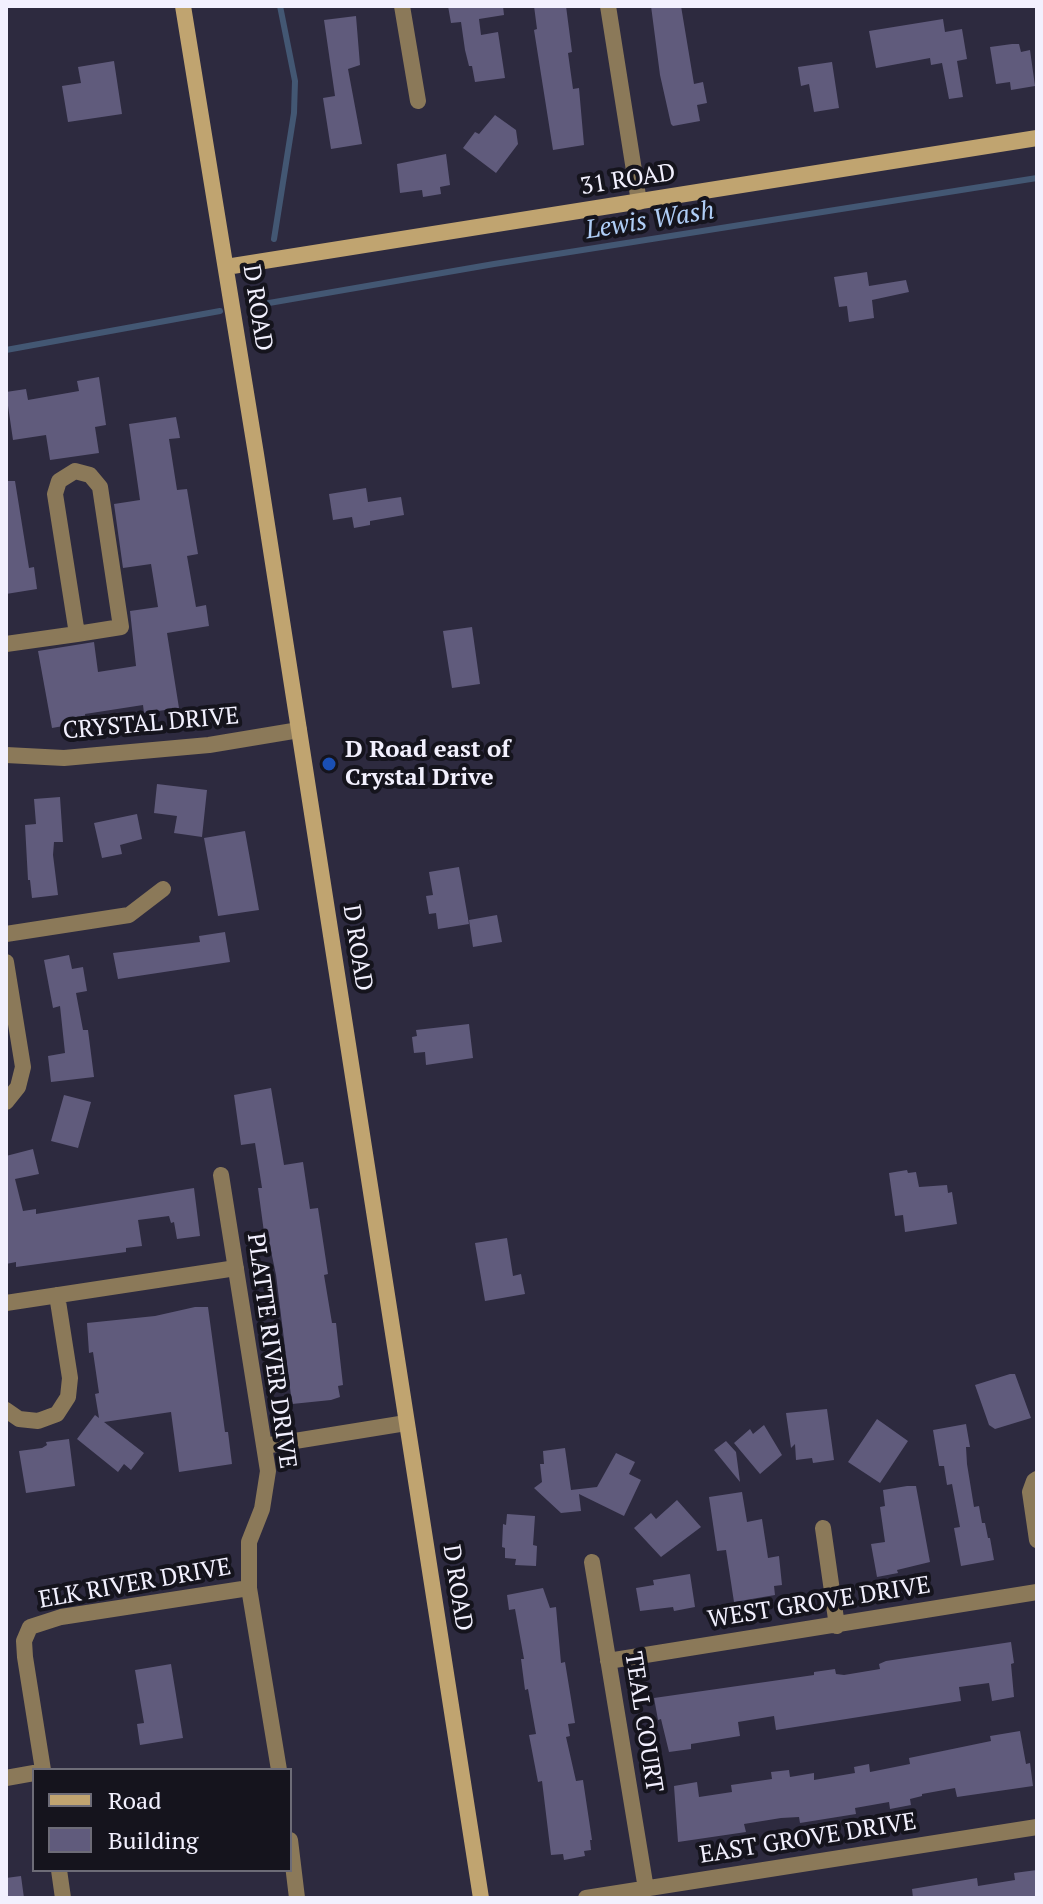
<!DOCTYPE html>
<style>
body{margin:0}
#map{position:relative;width:1043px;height:1904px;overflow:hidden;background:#2d2a3f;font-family:"PT Serif",serif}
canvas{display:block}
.frame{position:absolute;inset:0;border:8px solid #f2f0fe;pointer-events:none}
.legend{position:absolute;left:32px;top:1768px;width:260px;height:104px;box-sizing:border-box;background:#15141d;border:2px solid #6d6c77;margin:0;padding:10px 14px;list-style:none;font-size:24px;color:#f2f0fe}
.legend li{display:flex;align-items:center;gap:16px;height:40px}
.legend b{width:40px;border:2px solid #6d6c77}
</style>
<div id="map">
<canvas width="1043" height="1904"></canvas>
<div class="frame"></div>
<ul class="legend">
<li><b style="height:10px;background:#c0a470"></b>Road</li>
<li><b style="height:22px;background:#605b7c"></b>Building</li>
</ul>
</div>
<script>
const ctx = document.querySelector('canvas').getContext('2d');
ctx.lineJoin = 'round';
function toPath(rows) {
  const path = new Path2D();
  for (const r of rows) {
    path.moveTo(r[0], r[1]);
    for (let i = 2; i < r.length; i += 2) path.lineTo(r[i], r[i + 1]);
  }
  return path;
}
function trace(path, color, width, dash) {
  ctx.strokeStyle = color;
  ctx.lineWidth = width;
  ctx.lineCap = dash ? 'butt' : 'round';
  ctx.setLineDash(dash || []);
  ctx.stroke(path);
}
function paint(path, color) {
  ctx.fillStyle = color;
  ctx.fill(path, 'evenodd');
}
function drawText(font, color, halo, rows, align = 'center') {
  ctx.font = font + ' "PT Serif",serif';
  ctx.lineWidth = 8;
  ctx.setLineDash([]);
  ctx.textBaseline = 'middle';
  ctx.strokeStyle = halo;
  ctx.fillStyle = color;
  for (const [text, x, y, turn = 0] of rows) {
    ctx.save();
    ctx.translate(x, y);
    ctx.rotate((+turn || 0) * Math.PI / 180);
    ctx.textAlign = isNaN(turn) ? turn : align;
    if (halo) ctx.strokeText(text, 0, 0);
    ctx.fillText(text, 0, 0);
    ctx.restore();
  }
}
const stream = toPath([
 [274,239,294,113,295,81,280,6],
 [269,303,494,264,1037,178],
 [6,350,220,311]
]);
const building = toPath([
 [448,6,503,6,504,15,479,19,481,35,498,32,505,78,475,82,472,66,469,66,465,50,461,22,451,23],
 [534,6,566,6,572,52,568,53,573,89,579,88,584,145,553,150,534,30,537,29],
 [651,6,681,6,694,84,703,82,707,103,697,105,700,121,673,126,671,124,660,75],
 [356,16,360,65,348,69,362,144,331,149,323,98,335,96,324,20],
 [943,19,945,32,962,29,967,59,957,61,963,97,949,99,942,63,931,65,930,58,876,68,869,31],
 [1012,44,1019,44,1021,52,1030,50,1035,86,1011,90,1010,82,996,84,990,47],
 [114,61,122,114,68,122,62,86,81,83,78,67],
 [832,62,839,108,814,112,809,84,801,86,798,67],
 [495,115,516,130,518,144,496,173,463,148,475,132,479,134],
 [446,154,450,185,440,187,441,194,423,197,422,190,400,193,397,164],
 [867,272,869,286,906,280,909,292,872,300,874,318,849,322,847,306,839,307,834,277],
 [99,377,106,425,95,427,99,453,50,460,46,435,13,440,6,392,26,389,28,400,79,391,77,381],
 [176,417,180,438,169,439,177,490,187,489,198,554,187,556,196,607,206,605,209,626,167,633,179,708,144,713,143,705,85,714,86,722,52,728,38,651,94,642,98,672,136,666,130,611,158,607,151,564,123,568,114,504,140,500,129,424],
 [6,481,15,481,29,568,34,567,37,589,6,594],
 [366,488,368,502,401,497,404,515,370,521,370,525,354,528,352,517,333,520,329,494],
 [472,627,480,684,452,688,443,631],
 [157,784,207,790,202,837,174,833,177,816,154,813],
 [60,797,63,842,54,842,53,855,58,895,32,898,30,880,28,880,25,825,36,824,34,799],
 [137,814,142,839,120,845,122,854,102,858,94,823],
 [245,831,259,910,218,916,204,838],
 [459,867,469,924,438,929,436,913,429,914,426,896,433,895,429,872],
 [497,915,502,942,473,947,469,920],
 [225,932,230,962,118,979,113,953,200,942,199,936],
 [69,955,72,969,83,967,87,991,76,993,83,1030,88,1030,94,1077,51,1082,48,1056,65,1053,60,1006,53,1008,44,960],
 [469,1024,473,1058,426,1065,425,1052,414,1053,412,1037,417,1036,416,1030],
 [271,1088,284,1165,303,1162,310,1209,318,1208,328,1274,324,1275,332,1323,336,1323,343,1385,338,1386,340,1397,331,1400,292,1404,276,1275,270,1246,266,1247,258,1188,262,1188,255,1143,241,1145,234,1095],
 [64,1095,91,1102,78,1148,51,1141],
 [33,1149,39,1174,15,1179,23,1211,36,1209,36,1214,194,1188,200,1236,177,1239,174,1222,171,1223,169,1216,138,1220,142,1246,126,1248,126,1252,16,1267,16,1262,6,1264,6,1156],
 [907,1170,908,1173,916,1172,919,1187,947,1185,948,1193,952,1192,957,1224,905,1232,903,1215,895,1216,889,1173],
 [507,1238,513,1276,521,1274,525,1294,485,1301,475,1243],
 [195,1307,208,1307,225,1432,228,1432,232,1464,179,1472,171,1412,104,1422,144,1453,131,1470,124,1464,118,1472,77,1439,95,1415,99,1418,95,1394,99,1393,93,1352,89,1353,87,1323,155,1316],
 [1010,1374,1015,1374,1031,1418,995,1429,989,1425,975,1385],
 [827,1409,834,1460,813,1463,812,1458,796,1460,795,1444,791,1448,786,1413],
 [877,1419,908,1441,880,1483,848,1462],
 [966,1424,970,1447,966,1447,967,1464,974,1507,979,1506,982,1523,985,1523,988,1538,990,1538,994,1560,961,1566,954,1528,960,1527,952,1484,947,1485,944,1466,939,1466,933,1430],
 [764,1425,782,1455,760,1474,734,1443,750,1429,753,1434],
 [69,1439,75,1486,26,1493,19,1451,42,1448,47,1445,46,1442],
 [726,1441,736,1452,740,1482,714,1450],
 [565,1448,571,1490,597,1487,616,1453,635,1462,629,1474,641,1480,624,1516,579,1494,581,1511,561,1513,534,1488,542,1482,540,1464,544,1464,543,1451],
 [907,1486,916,1486,930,1562,897,1570,898,1573,877,1577,871,1544,885,1542,880,1507,885,1506,883,1490],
 [742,1492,747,1522,762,1519,768,1558,779,1556,782,1585,774,1586,775,1595,734,1602,726,1550,717,1551,709,1497],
 [677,1500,701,1527,661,1557,634,1528,651,1513,656,1519],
 [507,1514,535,1516,533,1545,537,1546,536,1566,515,1565,516,1559,505,1558,505,1548,502,1547,503,1524,506,1525],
 [690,1574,695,1607,674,1611,673,1607,640,1611,636,1588,654,1585,653,1580],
 [543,1588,550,1608,556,1607,561,1663,565,1662,575,1723,568,1724,570,1736,566,1737,576,1781,583,1780,592,1840,590,1840,591,1850,584,1851,585,1856,564,1860,563,1854,551,1855,542,1781,538,1782,529,1735,536,1734,528,1689,525,1690,521,1659,524,1659,515,1609,509,1610,507,1595],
 [1011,1642,1014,1663,1011,1664,1014,1697,992,1701,989,1683,959,1687,961,1701,776,1730,774,1716,738,1722,740,1736,691,1744,691,1749,669,1752,661,1719,658,1720,654,1698,814,1675,814,1672,835,1669,836,1674,844,1675,880,1669,879,1664,886,1661],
 [171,1664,183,1738,140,1745,137,1724,144,1723,135,1670],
 [1020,1731,1026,1764,1030,1763,1033,1786,957,1797,955,1788,922,1794,922,1796,910,1799,911,1805,890,1809,889,1802,855,1808,856,1814,800,1823,799,1817,781,1818,744,1824,746,1832,678,1842,674,1786,697,1782,699,1797,732,1792,731,1785,772,1779,771,1772,789,1770,790,1777,814,1773,814,1780,855,1773,854,1767,869,1764,870,1772,910,1764,909,1758,991,1741,990,1736],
 [1037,1870,1037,1898,913,1898,912,1889,977,1878,978,1886,1015,1880,1014,1873],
 [21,1876,24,1898,6,1898,6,1878]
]);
const street = toPath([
 [402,6,418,101],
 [608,6,639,202],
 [6,644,77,634,121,627,100,487,90,475,75,471,59,481,55,494,77,634],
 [6,755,64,758,209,745,299,730],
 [6,934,129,915,163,889],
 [6,962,23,1067,18,1087,6,1102],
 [221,1175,268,1471,262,1509,249,1542,249,1588,279,1770],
 [6,1303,236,1268],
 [6,1410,19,1419,38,1421,57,1414,68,1397,70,1378,57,1295],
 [264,1446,406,1423],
 [1037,1479,1034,1481,1030,1492,1037,1540],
 [823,1528,837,1626],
 [592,1562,646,1889],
 [608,1661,1037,1592],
 [43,1770,25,1657,24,1641,30,1627,61,1617,249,1588],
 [6,1778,34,1773],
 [290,1840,297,1898],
 [59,1870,63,1898],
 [586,1898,1037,1827]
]);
const secondary = toPath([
 [183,6,256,454,481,1898],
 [226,267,1037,138]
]);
const markers = [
 [329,764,8,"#1a4fb4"]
];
const streetNames = [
 ["31 ROAD",628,180,-9],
 ["D ROAD",257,308,81],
 ["CRYSTAL DRIVE",151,724,-5],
 ["D ROAD",357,948,81],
 ["PLATTE RIVER DRIVE",271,1351,82],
 ["ELK RIVER DRIVE",135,1584,-10],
 ["D ROAD",457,1588,81],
 ["WEST GROVE DRIVE",819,1603,-9],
 ["TEAL COURT",643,1722,81],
 ["EAST GROVE DRIVE",808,1839,-9]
];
const poiNames = [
 ["D Road east of",345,750],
 ["Crystal Drive",345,778]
];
const waterNames = [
 ["Lewis Wash",650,221,-9]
];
trace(stream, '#435773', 6);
paint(building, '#605b7c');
trace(street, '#8b7959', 16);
trace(secondary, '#c0a470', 16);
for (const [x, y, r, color] of markers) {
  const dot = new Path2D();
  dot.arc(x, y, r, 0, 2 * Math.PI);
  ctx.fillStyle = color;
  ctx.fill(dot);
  trace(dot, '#15141d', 3);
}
drawText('24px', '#f2f0fe', '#15141d', streetNames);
drawText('bold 24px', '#f2f0fe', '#15141d', poiNames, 'left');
drawText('italic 26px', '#afcdf6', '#15141d', waterNames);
</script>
